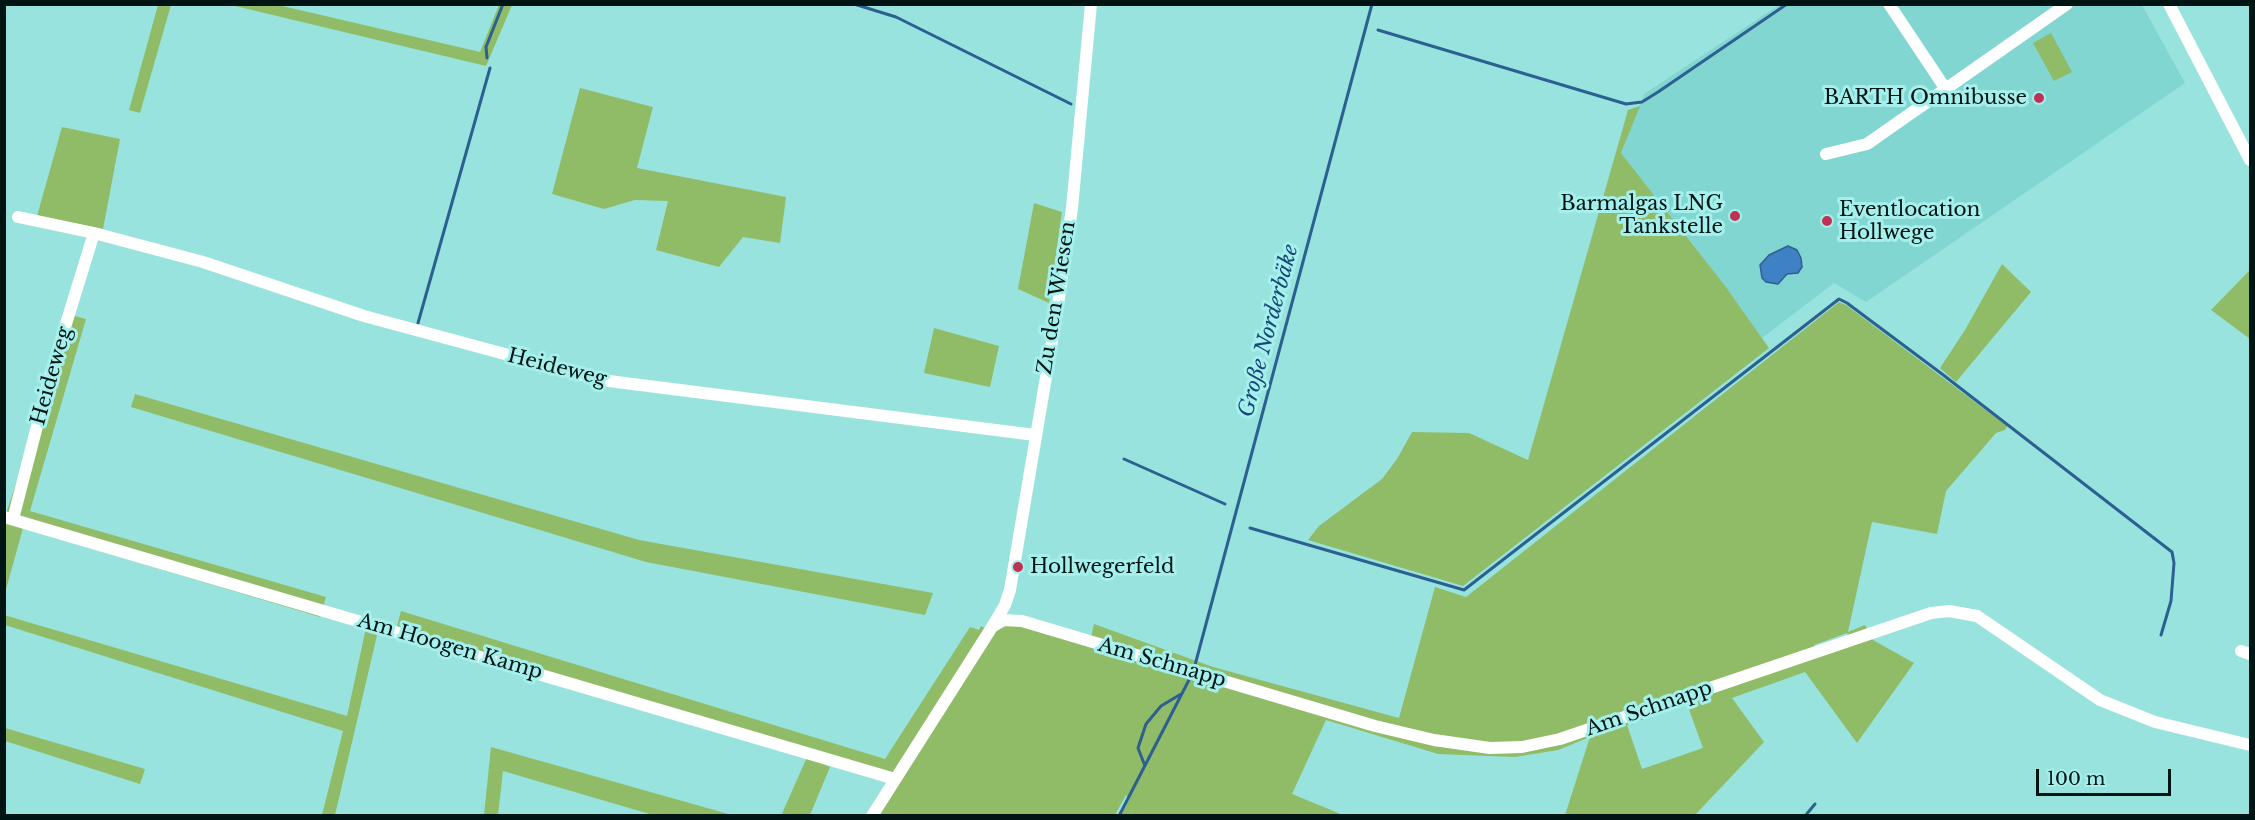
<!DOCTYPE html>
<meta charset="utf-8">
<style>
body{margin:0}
#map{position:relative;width:2255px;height:820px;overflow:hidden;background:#98e3de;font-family:"Libre Baskerville",serif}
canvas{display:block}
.frame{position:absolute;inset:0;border:6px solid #001414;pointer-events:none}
.scale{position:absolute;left:2036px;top:769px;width:135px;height:27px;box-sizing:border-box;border:3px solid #001414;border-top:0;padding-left:8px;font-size:18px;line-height:21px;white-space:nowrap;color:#001414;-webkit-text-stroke:4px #a5f0ec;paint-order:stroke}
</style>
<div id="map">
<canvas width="2255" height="820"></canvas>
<div class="frame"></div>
<div class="scale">100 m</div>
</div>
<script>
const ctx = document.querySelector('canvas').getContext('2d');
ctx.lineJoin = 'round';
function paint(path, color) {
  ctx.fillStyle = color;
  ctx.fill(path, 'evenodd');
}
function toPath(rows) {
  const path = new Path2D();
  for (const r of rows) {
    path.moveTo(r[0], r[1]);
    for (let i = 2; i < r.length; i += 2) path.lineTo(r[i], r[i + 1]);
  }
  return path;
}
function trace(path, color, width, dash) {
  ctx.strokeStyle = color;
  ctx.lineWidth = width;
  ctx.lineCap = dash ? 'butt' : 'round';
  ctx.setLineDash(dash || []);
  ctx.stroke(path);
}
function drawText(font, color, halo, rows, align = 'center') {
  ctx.font = font + ' "Libre Baskerville",serif';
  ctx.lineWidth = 6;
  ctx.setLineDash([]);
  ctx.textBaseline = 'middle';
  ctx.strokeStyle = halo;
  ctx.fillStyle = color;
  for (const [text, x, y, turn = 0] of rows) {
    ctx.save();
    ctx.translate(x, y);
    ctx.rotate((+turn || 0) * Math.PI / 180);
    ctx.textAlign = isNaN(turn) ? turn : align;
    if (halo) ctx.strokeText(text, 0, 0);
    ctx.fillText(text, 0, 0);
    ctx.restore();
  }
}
const built = toPath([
 [1779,5,2142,5,2185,83,1866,302,1834,283,1762,338,1726,287,1621,153,1644,94]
]);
const green = toPath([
 [158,5,171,5,140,113,129,110],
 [231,5,278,5,480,52,499,5,512,5,486,66],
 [2051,33,2072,72,2054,81,2033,43],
 [580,88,653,107,637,168,786,197,780,243,743,237,719,267,656,250,668,201,635,200,604,209,552,194],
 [1640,106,1621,153,1726,287,1769,348,1463,586,1308,540,1319,526,1382,479,1397,459,1412,432,1469,433,1528,460,1628,110],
 [62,127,120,139,103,229,37,216],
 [1034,203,1062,212,1049,303,1018,289],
 [2002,264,2031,292,1956,382,1940,368,1965,330],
 [2250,270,2250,339,2211,310],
 [1839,302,1846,305,2007,426,2005,430,1996,433,1946,491,1937,534,1872,522,1848,632,1865,625,1873,640,1914,663,1857,743,1805,672,1732,698,1764,742,1695,815,1565,815,1590,737,1558,750,1515,757,1438,754,1326,720,1292,794,1343,815,1121,815,1129,800,1126,795,1115,815,876,815,894,775,588,686,397,626,401,611,885,759,970,627,979,630,981,626,993,633,1006,626,1017,625,1091,637,1094,624,1213,667,1399,718,1435,587,1466,597],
 [1847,633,1852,645,1815,658,1814,645],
 [1687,704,1703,748,1642,769,1627,725],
 [71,315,86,319,30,511,326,597,320,617,23,528,5,593,5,517],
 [934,328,999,346,990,387,924,373],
 [135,394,639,540,933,593,925,615,646,562,131,407],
 [4,615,347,716,366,628,378,631,335,815,322,815,343,731,5,625],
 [5,728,145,769,140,784,5,741],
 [491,747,732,815,653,815,503,771,498,815,484,815],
 [807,757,830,767,810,815,781,816]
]);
const water = toPath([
 [1788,246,1797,250,1801,258,1802,267,1798,273,1787,274,1778,284,1766,282,1762,278,1760,265,1769,255,1788,246]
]);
const stream = toPath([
 [854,4,896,17,1071,104],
 [1378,30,1626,104,1642,102,1658,92,1787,4],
 [487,58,486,47,503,4],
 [418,323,490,68],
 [1124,459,1225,504],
 [1250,528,1464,590,1839,299,1847,303,1942,374,2172,552,2174,563,2171,601,2161,635],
 [1195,665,1372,4],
 [1145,766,1138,748,1146,724,1161,706,1181,694],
 [1119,816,1191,676],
 [1805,816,1815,804]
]);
const minor = toPath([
 [1889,4,1945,88],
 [2169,4,2250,160],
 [1826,154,1867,144,2067,4],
 [18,217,94,233,203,262,364,316,601,380,1035,435],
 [4,517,895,779],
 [13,519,50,376,94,233],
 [992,627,1003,620,1022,621,1375,726,1434,740,1490,748,1522,747,1560,739,1931,613,1949,611,1977,616,2100,700,2155,722,2250,745],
 [2241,651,2250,654],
 [872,816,992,627,1005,605,1010,590,1057,312,1072,208,1091,4]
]);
const markers = [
 [2039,98,6,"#c03055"],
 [1735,216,6,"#c03055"],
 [1827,221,6,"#c03055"],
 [1018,567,6,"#c03055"]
];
const poiNames = [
 ["BARTH Omnibusse",2027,98],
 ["Barmalgas LNG",1723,204],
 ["Tankstelle",1723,227],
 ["Eventlocation",1839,210,"left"],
 ["Hollwege",1839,233,"left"],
 ["Hollwegerfeld",1030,567,"left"]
];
const streetNames = [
 ["Zu den Wiesen",1057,298,-81],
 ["Heideweg",557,368,14],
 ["Heideweg",52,376,-74],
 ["Am Hoogen Kamp",450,647,16],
 ["Am Schnapp",1162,663,16],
 ["Am Schnapp",1649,709,-19]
];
const waterNames = [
 ["Große Norderbäke",1269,331,-75]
];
paint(built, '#81d6d2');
paint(green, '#90bc67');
paint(water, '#3f81c5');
trace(water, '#2c6090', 1.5);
trace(stream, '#2c6090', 3);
trace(minor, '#fff', 12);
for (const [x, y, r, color] of markers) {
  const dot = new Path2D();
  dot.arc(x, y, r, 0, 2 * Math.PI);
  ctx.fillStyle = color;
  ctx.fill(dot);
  trace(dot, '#a5f0ec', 2);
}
drawText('20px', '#001414', '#a5f0ec', poiNames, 'right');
drawText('20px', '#001414', '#a5f0ec', streetNames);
drawText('italic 21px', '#194876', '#a5f0ec', waterNames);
</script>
